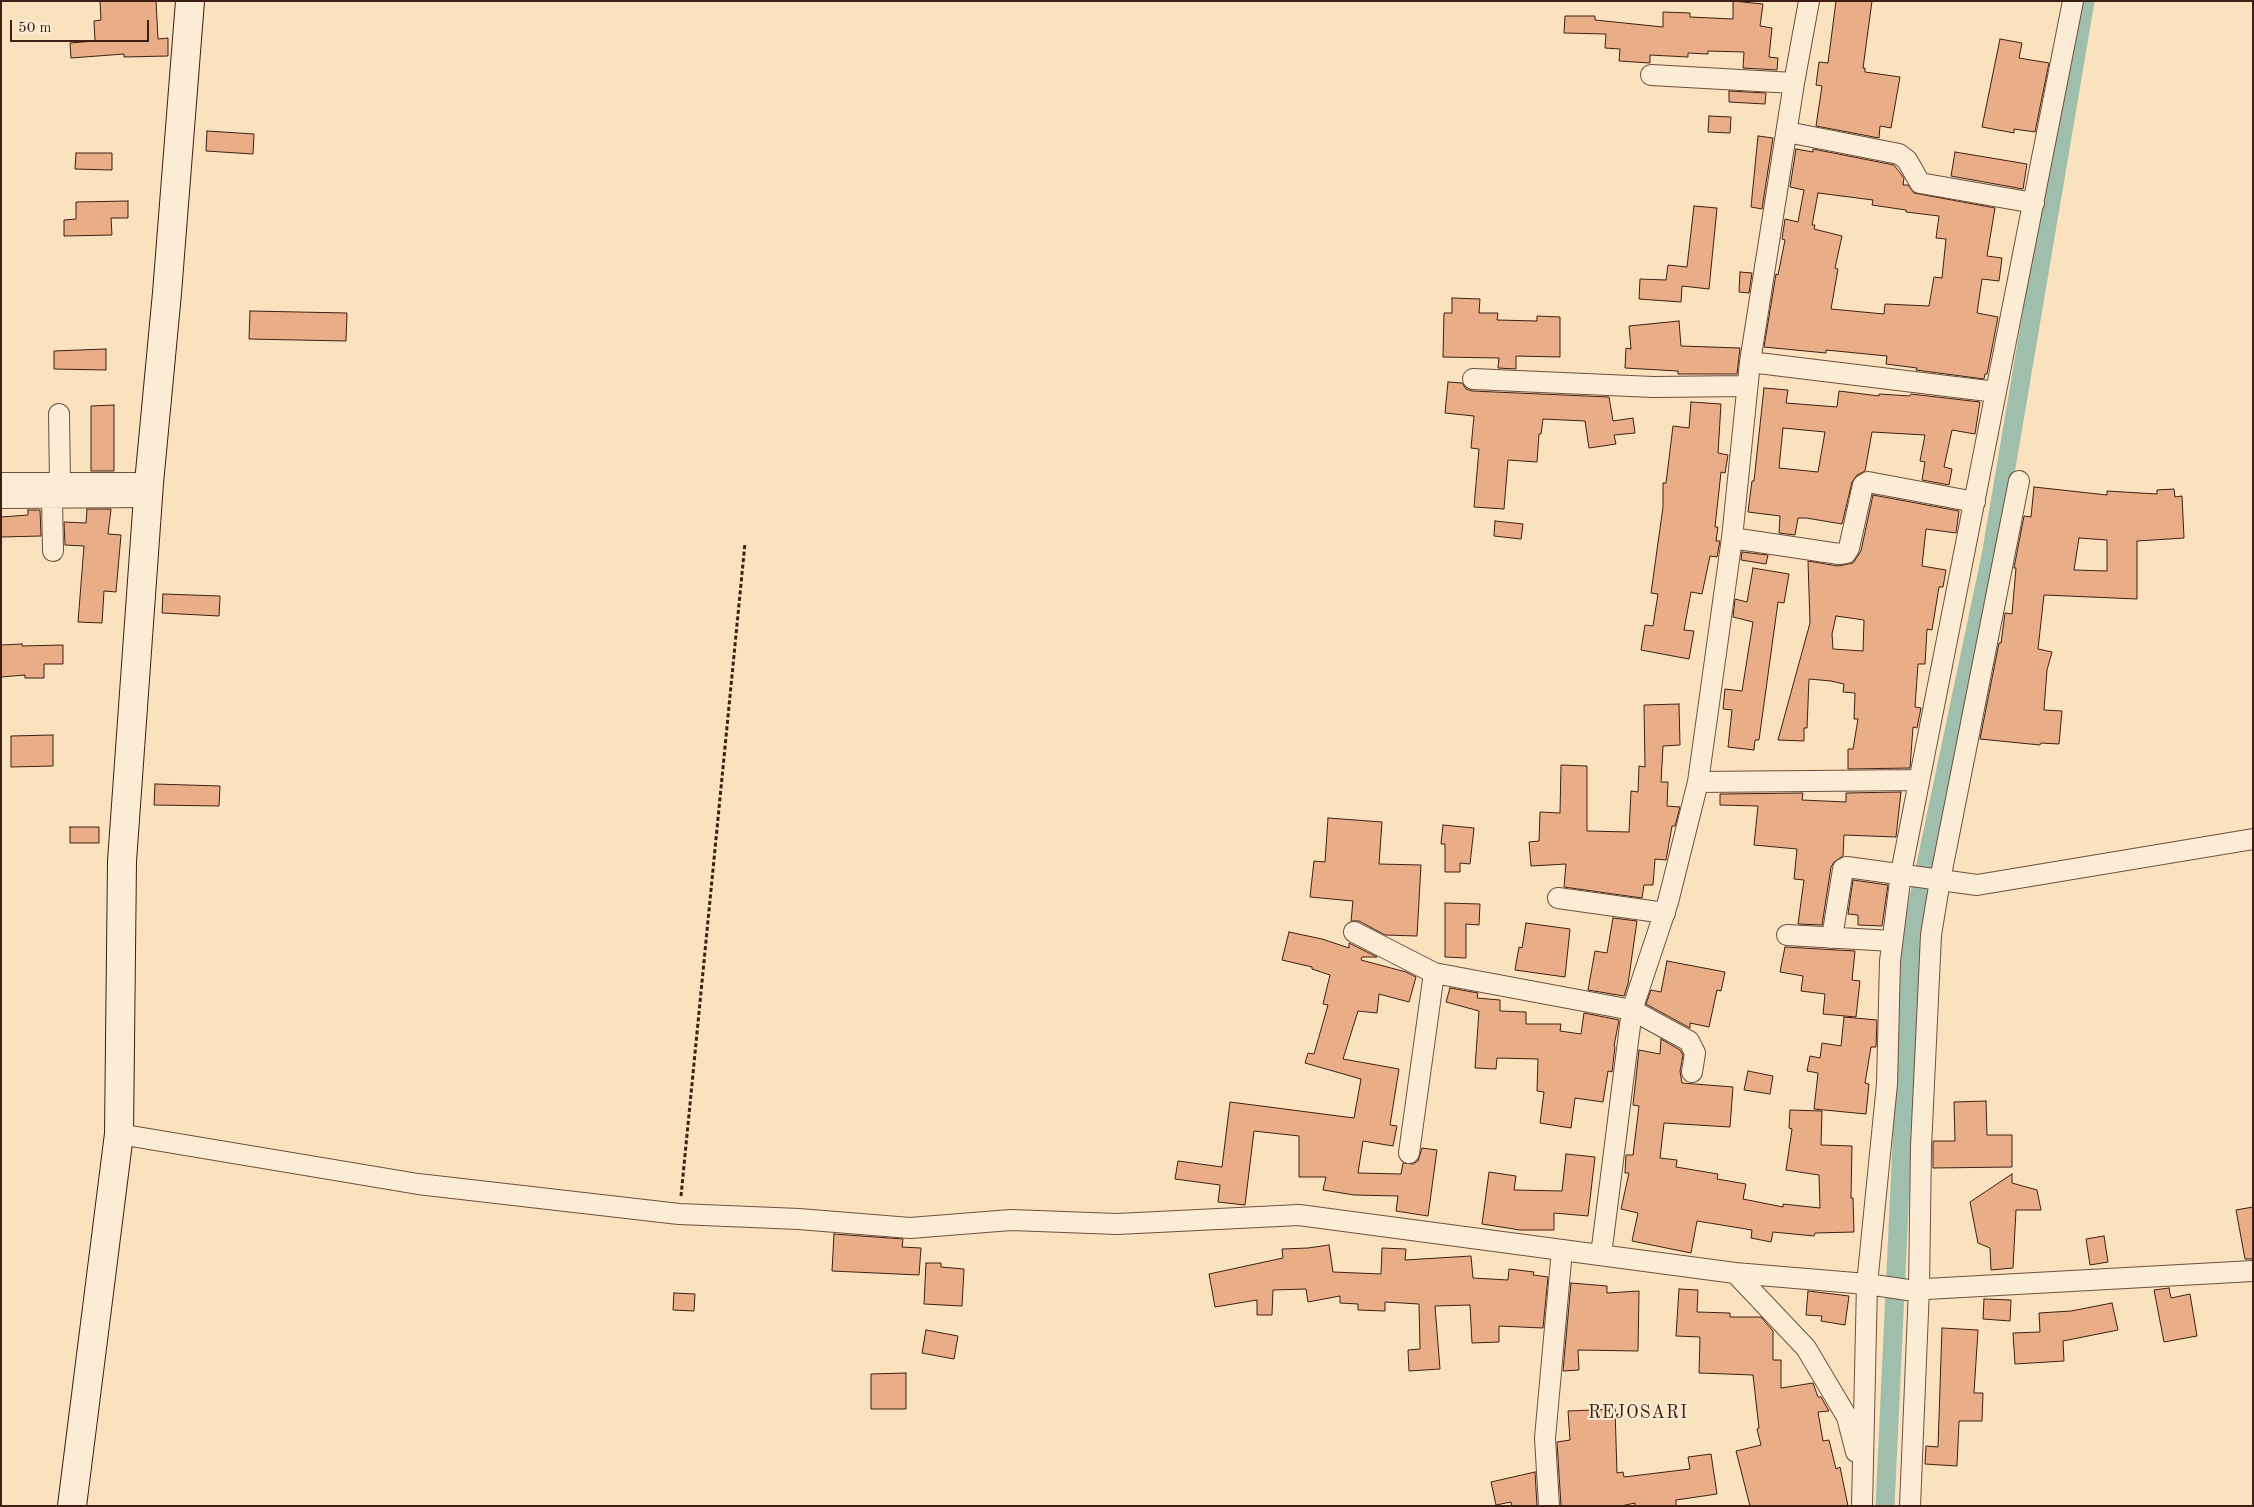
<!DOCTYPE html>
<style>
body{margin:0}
#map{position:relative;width:2254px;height:1507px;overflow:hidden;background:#fae2bf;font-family:"Old Standard TT",serif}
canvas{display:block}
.frame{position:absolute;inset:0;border:2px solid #3f1f13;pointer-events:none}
.scale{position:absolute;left:10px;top:20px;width:139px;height:22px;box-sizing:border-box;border:2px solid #3f1f13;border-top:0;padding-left:6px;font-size:15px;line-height:18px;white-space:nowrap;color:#3f1f13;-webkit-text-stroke:4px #fcecd5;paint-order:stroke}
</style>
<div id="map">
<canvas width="2254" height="1507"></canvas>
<div class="frame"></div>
<div class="scale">50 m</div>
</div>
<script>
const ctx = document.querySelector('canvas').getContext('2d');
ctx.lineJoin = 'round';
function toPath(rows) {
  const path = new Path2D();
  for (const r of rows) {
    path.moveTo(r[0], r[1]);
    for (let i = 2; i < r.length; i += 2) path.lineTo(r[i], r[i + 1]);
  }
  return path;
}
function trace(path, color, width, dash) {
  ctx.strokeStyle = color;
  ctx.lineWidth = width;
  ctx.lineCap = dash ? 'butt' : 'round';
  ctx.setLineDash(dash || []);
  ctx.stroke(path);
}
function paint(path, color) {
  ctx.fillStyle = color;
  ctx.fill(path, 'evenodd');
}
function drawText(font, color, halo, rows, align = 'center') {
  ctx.font = font + ' "Old Standard TT",serif';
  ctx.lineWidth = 4;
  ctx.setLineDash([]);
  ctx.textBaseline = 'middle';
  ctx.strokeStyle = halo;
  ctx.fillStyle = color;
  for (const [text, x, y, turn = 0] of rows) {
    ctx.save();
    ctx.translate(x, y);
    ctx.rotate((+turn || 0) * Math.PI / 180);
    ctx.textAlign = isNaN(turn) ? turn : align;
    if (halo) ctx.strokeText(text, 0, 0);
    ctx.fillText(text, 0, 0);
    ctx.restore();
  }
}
const canal = toPath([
 [1885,1506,1912,931,1991,556,2085,1]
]);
const building = toPath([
 [100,1,156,1,158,39,168,38,168,56,124,57,124,54,71,58,70,43,95,41,94,21,101,20,100,1],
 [1733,1,1763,4,1760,26,1772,28,1769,57,1778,58,1777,70,1743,68,1744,52,1708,51,1708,54,1688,53,1688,57,1650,55,1650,63,1619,61,1620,49,1605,48,1606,34,1564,33,1565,16,1595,16,1595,20,1663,27,1663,12,1690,13,1690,17,1733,19,1733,1],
 [1836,1,1872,1,1863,68,1865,68,1865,72,1900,77,1891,128,1880,126,1879,138,1816,126,1822,86,1816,85,1819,62,1828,63,1836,1],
 [2000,39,2022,43,2019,58,2049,63,2035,132,2014,129,2014,133,1982,127,2000,39],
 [1729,91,1766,93,1765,104,1729,102,1729,91],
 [1709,116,1731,117,1730,133,1708,132,1709,116],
 [207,131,254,134,253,154,206,151,207,131],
 [1758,136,1773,138,1762,209,1751,207,1758,136],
 [1796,149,1813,152,1813,149,1894,165,1904,178,1903,185,1908,185,1914,193,1995,208,1987,256,2002,258,1999,281,1982,279,1977,313,1998,317,1987,374,1985,374,1984,379,1916,370,1917,368,1886,364,1887,356,1826,350,1826,353,1764,347,1776,274,1778,275,1785,240,1782,239,1785,219,1798,222,1804,190,1790,187,1796,149],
 [1818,193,1873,200,1872,205,1906,210,1906,212,1939,216,1936,238,1946,239,1942,278,1934,277,1929,306,1885,304,1884,314,1831,309,1838,269,1835,268,1842,236,1814,229,1815,225,1812,225,1818,193],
 [1955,152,2027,164,2023,189,1951,176,1955,152],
 [76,153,112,153,112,170,75,169,76,153],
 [128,201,128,218,111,218,112,235,64,236,64,220,76,219,76,202,128,201],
 [1694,206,1717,208,1709,289,1682,286,1681,302,1639,299,1640,279,1666,280,1668,265,1687,267,1694,206],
 [1740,272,1752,273,1749,293,1739,292,1740,272],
 [1452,298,1480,299,1479,313,1498,313,1497,320,1537,321,1537,316,1560,317,1560,357,1516,356,1516,369,1498,368,1499,358,1443,357,1444,313,1452,313,1452,298],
 [250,311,347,313,346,341,249,339,250,311],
 [1679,321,1681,346,1740,348,1737,374,1678,374,1678,371,1625,368,1626,348,1631,349,1629,326,1679,321],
 [106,349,106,370,54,369,54,351,106,349],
 [1448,382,1462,383,1466,389,1472,391,1609,397,1613,421,1633,418,1635,433,1614,435,1616,444,1589,448,1585,421,1543,419,1541,434,1539,434,1537,462,1508,460,1504,509,1474,507,1479,449,1471,448,1474,416,1445,413,1448,382],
 [1764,388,1788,390,1786,403,1837,407,1839,391,1879,396,1879,394,1910,396,1911,394,1980,402,1975,434,1952,430,1944,467,1952,469,1949,485,1922,480,1925,462,1920,461,1925,435,1872,432,1865,471,1857,475,1852,482,1842,524,1806,518,1798,518,1795,535,1779,533,1780,516,1748,512,1752,481,1754,481,1764,388],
 [1783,428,1825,432,1818,472,1779,468,1783,428],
 [1691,402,1721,404,1718,453,1728,455,1725,473,1721,472,1715,527,1718,527,1716,541,1720,541,1717,557,1710,556,1702,594,1691,592,1684,630,1694,631,1689,659,1641,650,1645,625,1653,626,1658,594,1651,593,1663,507,1663,483,1666,483,1673,426,1689,428,1691,402],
 [114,405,114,471,91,471,91,406,114,405],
 [2034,487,2107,495,2107,491,2157,494,2157,490,2174,489,2175,497,2182,496,2184,538,2137,541,2137,599,2044,595,2038,649,2052,652,2047,670,2044,710,2062,711,2059,744,2041,743,2040,745,1980,739,1999,643,2001,643,2005,613,2012,614,2016,568,2014,568,2024,516,2031,517,2034,487],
 [2079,538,2107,540,2107,571,2074,570,2079,538],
 [1873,495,1959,511,1956,533,1926,529,1922,566,1946,570,1943,587,1939,587,1932,630,1927,629,1925,664,1918,664,1915,707,1921,708,1917,728,1913,727,1910,768,1848,769,1848,749,1853,749,1858,719,1854,719,1855,693,1843,692,1844,684,1831,681,1809,679,1807,728,1804,728,1804,741,1778,740,1810,623,1808,561,1838,566,1853,563,1861,551,1873,495],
 [1836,616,1864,620,1863,651,1833,649,1832,634,1836,616],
 [87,509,111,509,108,534,121,535,116,592,104,591,102,623,78,622,84,546,65,545,64,522,86,523,87,509],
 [28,510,40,510,41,536,1,537,1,517,28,515,28,510],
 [1495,521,1523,524,1521,539,1494,536,1495,521],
 [1742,552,1768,555,1766,564,1741,560,1742,552],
 [1753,568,1789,574,1784,603,1778,602,1759,740,1755,740,1754,750,1728,747,1732,710,1723,709,1725,689,1742,691,1753,622,1733,617,1735,599,1747,602,1753,568],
 [163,594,220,596,219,616,162,613,163,594],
 [22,644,22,646,63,645,63,664,44,664,44,678,25,678,25,675,1,677,1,645,22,644],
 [1679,704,1680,745,1663,746,1661,782,1668,782,1667,806,1680,807,1675,826,1672,826,1666,860,1655,859,1653,885,1644,885,1642,898,1564,887,1566,864,1531,866,1529,842,1539,841,1540,812,1560,813,1561,765,1587,766,1587,831,1629,832,1631,791,1638,792,1639,766,1645,767,1644,705,1679,704],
 [53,735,53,766,11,767,11,736,53,735],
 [155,784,220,786,219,806,154,805,155,784],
 [1901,792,1896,837,1844,835,1843,856,1834,862,1831,867,1822,925,1798,924,1804,880,1794,879,1797,849,1754,845,1758,806,1720,805,1720,794,1803,793,1802,800,1846,802,1846,793,1901,792],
 [1328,818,1382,822,1379,864,1421,865,1417,936,1385,935,1359,921,1351,921,1353,901,1310,897,1314,861,1325,862,1328,818],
 [1443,825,1474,828,1470,864,1460,863,1460,872,1445,872,1445,844,1441,844,1443,825],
 [70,827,99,827,99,843,70,843,70,827],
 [1853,880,1888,885,1882,926,1858,925,1858,915,1848,914,1853,880],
 [1445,903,1480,904,1479,925,1466,924,1466,958,1445,957,1445,903],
 [1613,918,1637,921,1628,984,1624,996,1588,990,1595,951,1607,953,1613,918],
 [1526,923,1570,929,1565,977,1515,970,1519,947,1522,948,1526,923],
 [1289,932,1322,939,1349,948,1349,943,1377,957,1362,957,1361,960,1406,972,1416,977,1409,1002,1379,994,1377,1013,1358,1011,1343,1059,1399,1069,1390,1125,1397,1126,1393,1146,1363,1141,1358,1173,1401,1174,1403,1163,1413,1164,1418,1161,1422,1148,1437,1150,1428,1216,1396,1211,1398,1196,1354,1195,1323,1190,1326,1177,1299,1177,1299,1136,1254,1131,1245,1205,1218,1202,1220,1185,1175,1179,1178,1161,1222,1167,1230,1102,1354,1118,1361,1079,1305,1063,1308,1053,1314,1054,1328,1005,1323,1004,1330,975,1312,969,1312,967,1282,960,1289,932],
 [1785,947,1855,951,1852,980,1860,981,1856,1017,1823,1014,1825,994,1801,991,1803,976,1780,972,1785,947],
 [1667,961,1725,972,1721,991,1717,990,1709,1027,1690,1023,1690,1028,1646,1004,1651,990,1661,992,1667,961],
 [1450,988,1478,993,1477,998,1500,1000,1500,1011,1526,1012,1526,1024,1561,1024,1560,1031,1581,1034,1584,1013,1619,1020,1614,1046,1615,1047,1612,1072,1608,1071,1603,1102,1575,1098,1571,1128,1540,1123,1544,1092,1537,1091,1538,1059,1497,1058,1496,1069,1475,1068,1479,1011,1446,1002,1450,988],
 [1844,1017,1877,1020,1876,1047,1871,1047,1865,1083,1869,1084,1866,1114,1814,1109,1818,1073,1807,1071,1810,1056,1820,1058,1822,1043,1841,1046,1844,1017],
 [1661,1039,1680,1050,1683,1055,1680,1071,1682,1083,1733,1087,1730,1127,1664,1123,1660,1158,1677,1160,1676,1167,1718,1174,1717,1179,1746,1184,1743,1199,1783,1207,1783,1204,1820,1208,1819,1175,1786,1170,1792,1129,1789,1128,1790,1110,1822,1111,1821,1145,1852,1146,1851,1198,1853,1198,1854,1232,1815,1233,1814,1236,1773,1232,1771,1242,1751,1238,1752,1230,1697,1221,1691,1253,1632,1241,1638,1213,1621,1209,1629,1173,1625,1173,1626,1155,1633,1155,1639,1106,1633,1105,1639,1050,1660,1054,1661,1039],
 [1748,1071,1773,1076,1770,1094,1744,1090,1748,1071],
 [1986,1101,1987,1135,2012,1135,2012,1167,1933,1168,1933,1141,1955,1141,1954,1102,1986,1101],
 [1566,1154,1595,1157,1588,1216,1554,1213,1554,1230,1520,1230,1482,1224,1489,1172,1516,1176,1514,1190,1562,1191,1566,1154],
 [2012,1174,2012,1183,2037,1190,2041,1210,2016,1210,2013,1268,1991,1270,1990,1248,1978,1243,1970,1202,2012,1174],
 [2253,1207,2253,1259,2245,1259,2236,1210,2253,1207],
 [834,1234,903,1239,902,1247,921,1248,919,1275,832,1271,834,1234],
 [2104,1236,2108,1262,2090,1265,2086,1239,2104,1236],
 [1329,1245,1333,1272,1381,1274,1382,1248,1406,1249,1405,1260,1471,1256,1473,1278,1508,1280,1509,1269,1534,1272,1533,1275,1548,1277,1543,1328,1499,1326,1499,1342,1472,1343,1470,1305,1435,1306,1440,1369,1409,1371,1408,1350,1420,1349,1419,1304,1385,1302,1385,1311,1358,1310,1358,1304,1340,1303,1340,1296,1308,1302,1306,1289,1273,1290,1272,1315,1257,1315,1257,1300,1215,1307,1209,1274,1283,1258,1282,1249,1308,1248,1329,1245],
 [926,1263,941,1263,941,1267,964,1269,962,1306,924,1304,926,1263],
 [1571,1283,1607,1286,1607,1293,1639,1291,1638,1351,1578,1350,1579,1370,1563,1371,1571,1283],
 [2169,1288,2171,1298,2190,1294,2197,1336,2164,1342,2154,1290,2169,1288],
 [1679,1289,1698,1290,1697,1312,1730,1313,1730,1317,1761,1317,1773,1331,1773,1360,1781,1360,1781,1388,1813,1383,1818,1397,1821,1397,1829,1411,1818,1412,1823,1441,1829,1440,1836,1469,1840,1467,1848,1506,1750,1506,1736,1451,1761,1445,1757,1429,1759,1428,1753,1375,1699,1373,1700,1337,1676,1336,1679,1289],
 [1808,1291,1849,1296,1845,1325,1821,1321,1822,1316,1806,1315,1808,1291],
 [674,1293,695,1294,694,1311,673,1310,674,1293],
 [1984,1299,2011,1300,2010,1321,1983,1319,1984,1299],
 [2112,1303,2118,1330,2063,1341,2064,1361,2015,1364,2013,1333,2040,1332,2039,1313,2071,1311,2112,1303],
 [1942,1328,1978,1330,1974,1393,1983,1393,1982,1421,1959,1421,1957,1466,1925,1464,1926,1446,1938,1447,1942,1328],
 [926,1330,958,1336,954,1359,922,1353,926,1330],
 [906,1373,906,1409,871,1409,871,1374,906,1373],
 [1615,1409,1617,1473,1623,1472,1624,1477,1690,1469,1688,1457,1711,1454,1717,1494,1676,1500,1676,1506,1635,1506,1635,1503,1621,1506,1561,1506,1557,1442,1570,1440,1568,1411,1615,1409],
 [1535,1472,1537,1506,1512,1506,1511,1502,1496,1505,1491,1482,1535,1472]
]);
const path = toPath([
 [681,1196,745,543]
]);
const minor = toPath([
 [1651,75,1794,83],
 [1787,132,1899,154,1907,160,1920,183,2034,203],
 [1750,362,1996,392],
 [1473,379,1653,387,1747,386],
 [59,414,60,482],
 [1,483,149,483],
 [1,498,149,497],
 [52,498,53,551],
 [1732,538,1839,554,1846,553,1849,548,1863,485,1868,482,1975,502],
 [1698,782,1919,780],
 [1558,898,1665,913],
 [1354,932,1434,973,1632,1010,1689,1041,1695,1053,1692,1072],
 [1787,935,1892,941],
 [1832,938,1843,869,1847,867,1977,885,2253,839],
 [119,1134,418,1184,679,1214,799,1219,910,1228,1011,1220,1117,1224,1299,1215,1735,1273,1867,1284,1908,1290,2253,1271],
 [1409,1153,1434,973],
 [1601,1255,1632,1010,1668,902,1698,782,1732,538,1750,362,1794,83,1809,1],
 [1735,1273,1806,1348,1847,1417,1856,1452],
 [1549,1506,1545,1438,1562,1250],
 [1862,1506,1867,1284,1887,1084,1890,961,1901,873,2073,1],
 [1910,1506,1919,1288,1921,1147,1931,935,1940,880,2019,481]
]);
const secondary = toPath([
 [72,1506,119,1134,122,861,149,483,167,293,190,1]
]);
const quarterNames = [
 ["REJOSARI",1638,1413]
];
trace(canal, '#9fbfac', 19);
paint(building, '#e9ae88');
trace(building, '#3f1f13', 1);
trace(minor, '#6e503e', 22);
trace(secondary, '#3f1f13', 30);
trace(path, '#3f1f13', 3, [4, 2.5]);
trace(minor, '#fcecd5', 20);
trace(secondary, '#fcecd5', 28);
ctx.letterSpacing = '1px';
drawText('18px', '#3f1f13', '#fcecd5', quarterNames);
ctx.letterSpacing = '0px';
</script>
